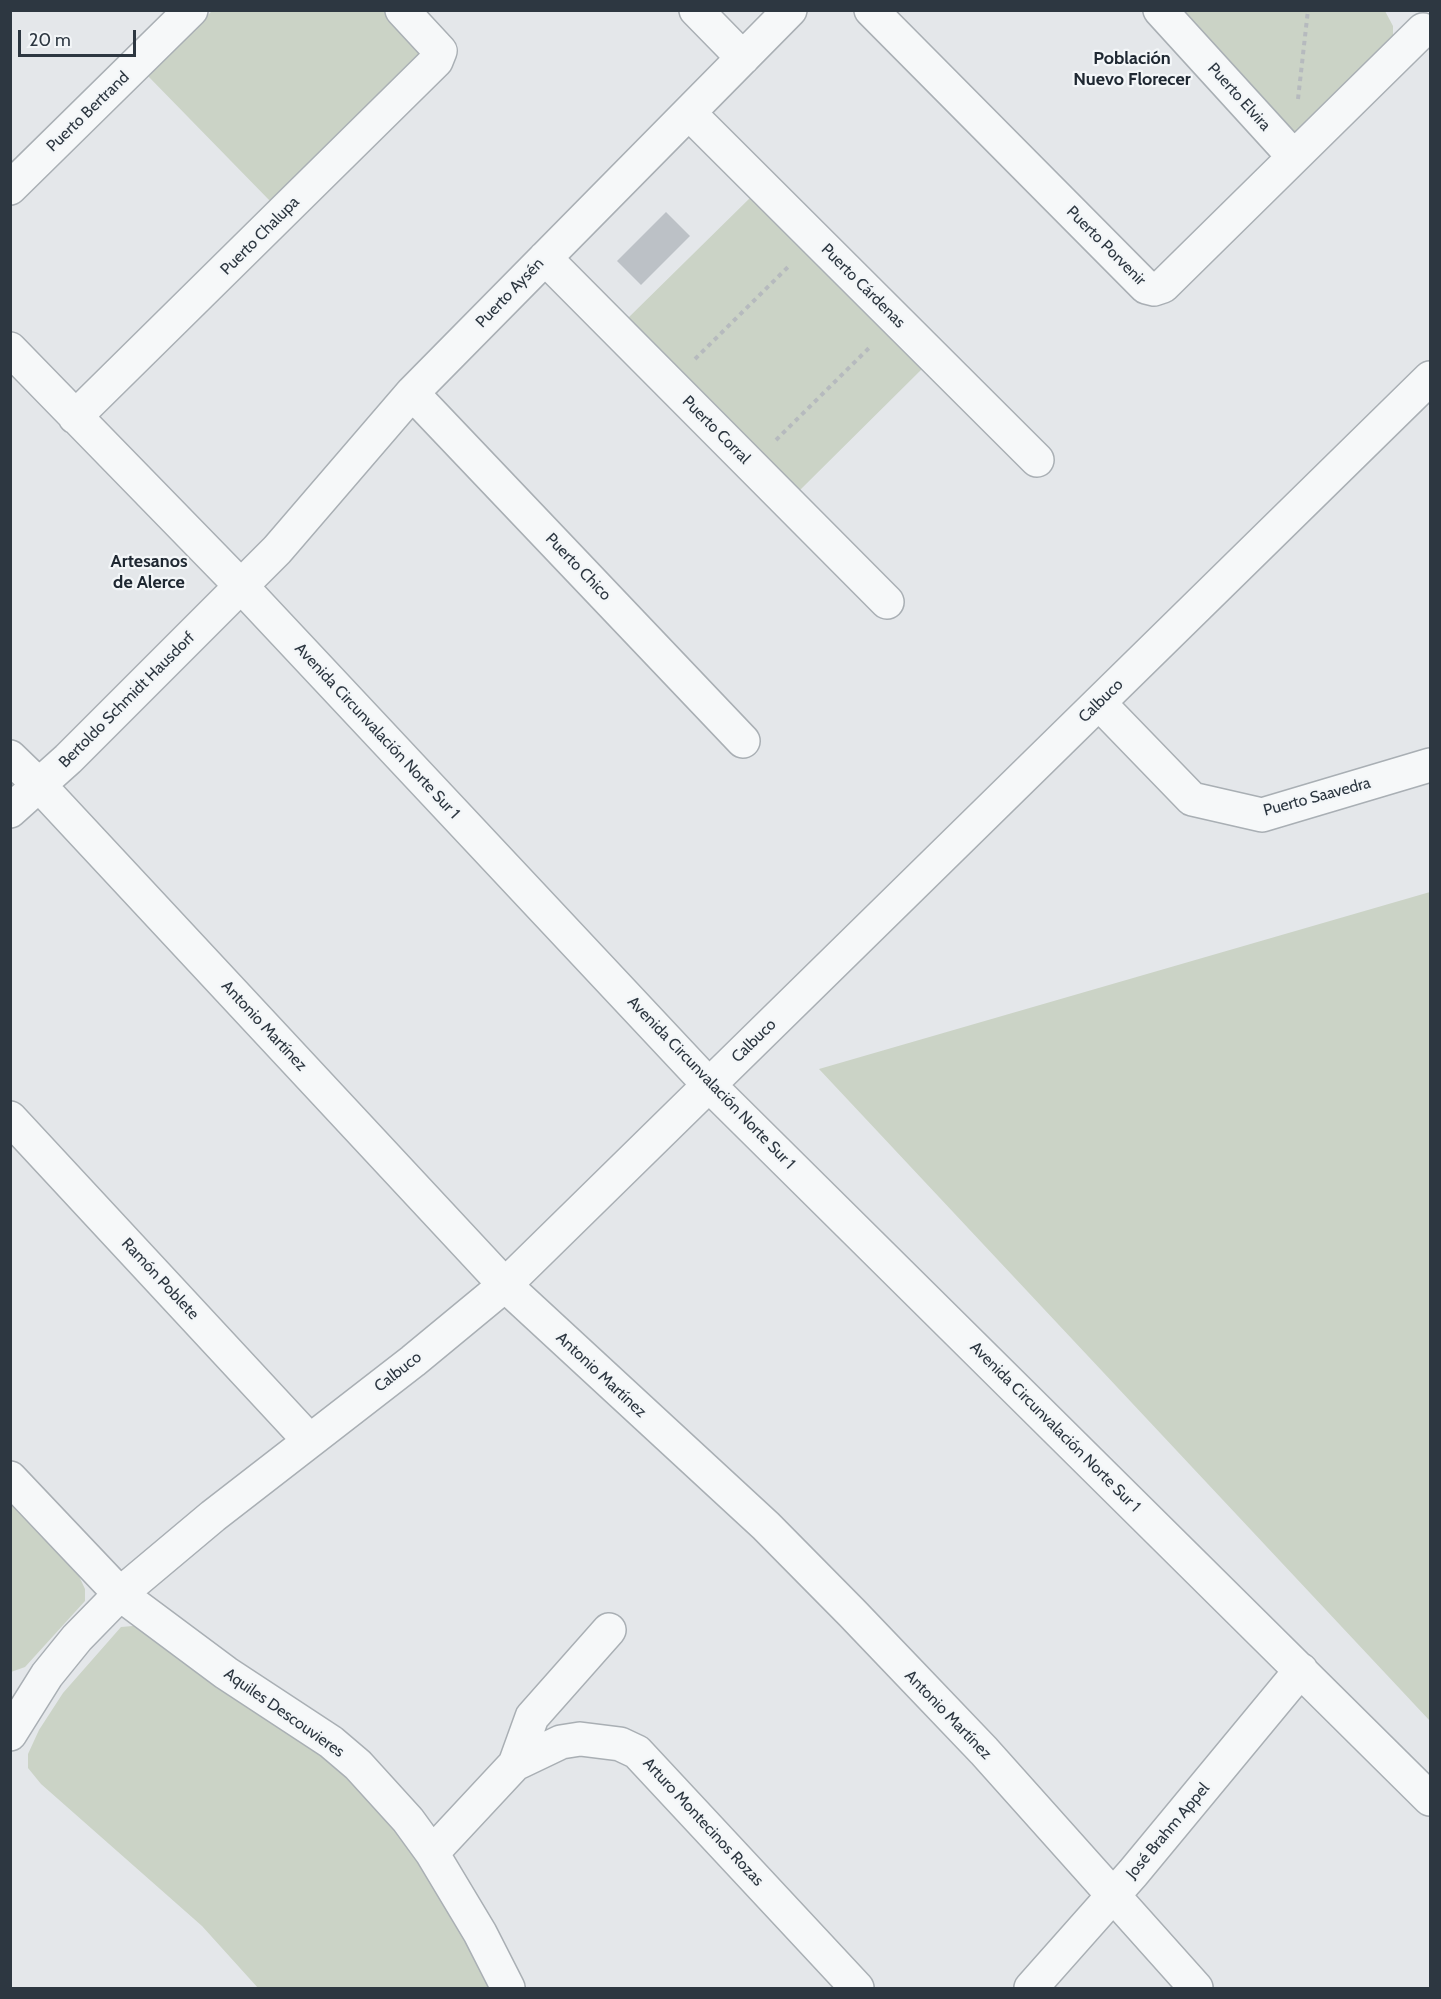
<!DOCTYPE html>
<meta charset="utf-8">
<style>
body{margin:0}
#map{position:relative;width:1441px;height:1999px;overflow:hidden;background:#e4e7ea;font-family:Cabin,sans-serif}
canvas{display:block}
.frame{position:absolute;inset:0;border:12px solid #2d3741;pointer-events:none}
.scale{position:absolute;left:18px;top:30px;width:118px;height:27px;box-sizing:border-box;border:3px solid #2d3741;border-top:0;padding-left:8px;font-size:18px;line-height:21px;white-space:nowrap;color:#2d3741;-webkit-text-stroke:4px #f3f6f8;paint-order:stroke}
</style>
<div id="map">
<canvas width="1441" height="1999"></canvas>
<div class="frame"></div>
<div class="scale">20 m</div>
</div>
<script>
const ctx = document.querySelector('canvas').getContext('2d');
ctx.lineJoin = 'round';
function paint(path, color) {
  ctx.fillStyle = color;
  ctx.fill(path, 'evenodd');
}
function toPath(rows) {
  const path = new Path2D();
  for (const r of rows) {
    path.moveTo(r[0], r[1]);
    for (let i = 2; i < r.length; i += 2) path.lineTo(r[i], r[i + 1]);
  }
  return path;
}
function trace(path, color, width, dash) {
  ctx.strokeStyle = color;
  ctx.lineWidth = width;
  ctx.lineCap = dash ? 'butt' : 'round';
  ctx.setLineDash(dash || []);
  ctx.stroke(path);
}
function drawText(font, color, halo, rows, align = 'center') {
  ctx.font = font + ' Cabin,sans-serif';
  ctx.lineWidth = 4.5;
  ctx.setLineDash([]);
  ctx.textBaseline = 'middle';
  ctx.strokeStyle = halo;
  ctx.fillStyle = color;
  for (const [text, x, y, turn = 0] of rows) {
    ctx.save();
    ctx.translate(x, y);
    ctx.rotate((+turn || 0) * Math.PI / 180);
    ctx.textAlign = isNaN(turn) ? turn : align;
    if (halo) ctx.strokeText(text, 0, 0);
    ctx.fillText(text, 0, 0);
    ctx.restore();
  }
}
const green = toPath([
 [212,11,389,11,420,51,415,64,271,202,147,75],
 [1173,11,1385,11,1393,26,1393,39,1296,133,1288,132],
 [752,196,923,368,799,491,627,319],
 [1430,892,1430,1721,819,1069],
 [10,1500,78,1574,85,1589,85,1601,25,1667,11,1672],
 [144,1625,355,1777,419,1851,492,1988,258,1988,202,1926,41,1784,28,1768,28,1754,39,1730,63,1693,121,1627]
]);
const building = toPath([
 [666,212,690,236,641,285,617,261]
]);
const path = toPath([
 [1298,99,1308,10],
 [695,359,790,265],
 [776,440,871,346]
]);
const minor = toPath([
 [696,10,743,58],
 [871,10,1146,287,1154,289,1163,286,1423,30],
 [1160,10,1294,157],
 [689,113,1037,460],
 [10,188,191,10],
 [545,258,887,602],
 [10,349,241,586,709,1085,1430,1799],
 [412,393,743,741],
 [75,417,436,61,440,51,402,10],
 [1099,703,1192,799,1262,815,1430,765],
 [10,757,40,786,505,1285,766,1526,852,1613,984,1751,1196,1988],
 [10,811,68,759,277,550,412,393,790,10],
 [10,1118,309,1440],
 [10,1478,120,1594,226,1673,331,1742,358,1765,408,1820,432,1853,480,1933,508,1988],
 [10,1734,47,1675,77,1638,120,1594,213,1516,413,1361,505,1285,1430,378],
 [515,1764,561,1742,580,1739,620,1744,637,1752,857,1988],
 [432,1853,515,1764,532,1717,609,1630],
 [1031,1988,1133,1873,1301,1670]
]);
const streetNames = [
 ["Puerto Elvira",1239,97,48],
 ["Puerto Bertrand",88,112,-44],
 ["Puerto Chalupa",260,236,-45],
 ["Puerto Porvenir",1106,246,45],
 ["Puerto Cárdenas",863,286,45],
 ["Puerto Aysén",510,293,-46],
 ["Puerto Corral",716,430,45],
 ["Puerto Chico",578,567,46],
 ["Bertoldo Schmidt Hausdorf",127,700,-45],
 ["Calbuco",1101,701,-44],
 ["Avenida Circunvalación Norte Sur 1",377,731,47],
 ["Puerto Saavedra",1317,797,-15],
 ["Antonio Martínez",264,1026,47],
 ["Calbuco",754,1041,-44],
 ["Avenida Circunvalación Norte Sur 1",711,1083,46],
 ["Ramón Poblete",160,1279,47],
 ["Calbuco",398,1372,-38],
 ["Antonio Martínez",601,1375,43],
 ["Avenida Circunvalación Norte Sur 1",1055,1427,45],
 ["Aquiles Descouvieres",284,1713,35],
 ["Antonio Martínez",948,1715,46],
 ["Arturo Montecinos Rozas",703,1822,47],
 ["José Brahm Appel",1168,1831,-50]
];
const neighbourhoodNames = [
 ["Población",1132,59],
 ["Nuevo Florecer",1132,80],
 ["Artesanos",149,562],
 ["de Alerce",149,583]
];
paint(green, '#cbd3c6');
paint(building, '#bcc1c6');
trace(minor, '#a9afb4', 36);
trace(path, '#b6babe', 4, [4.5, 4.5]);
trace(minor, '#f6f8f9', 33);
drawText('16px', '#2d3741', '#f3f6f8', streetNames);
drawText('bold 18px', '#1f2832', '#f3f6f8', neighbourhoodNames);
</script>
